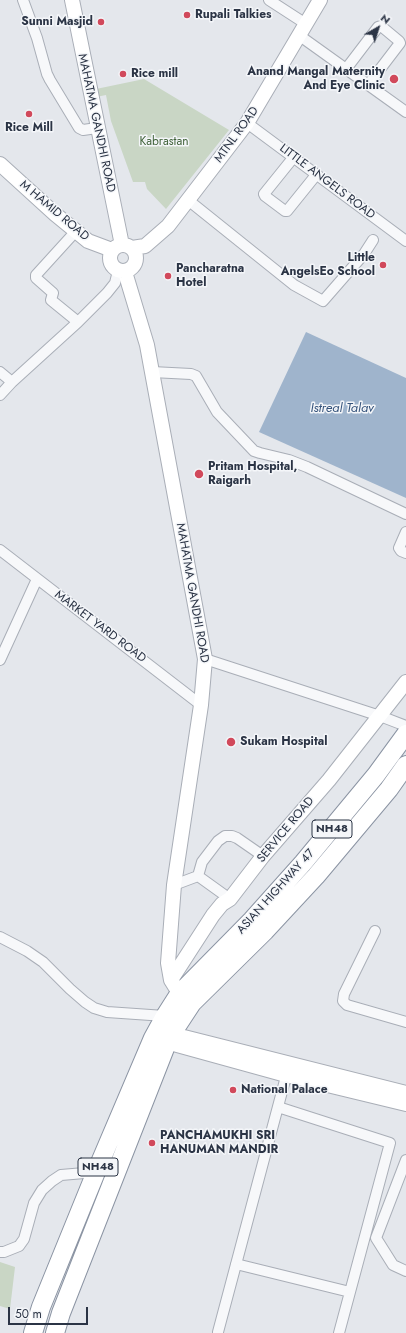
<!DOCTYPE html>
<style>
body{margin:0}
#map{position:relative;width:406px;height:1333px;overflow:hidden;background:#e4e7ec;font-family:Jost,sans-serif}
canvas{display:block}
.north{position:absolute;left:358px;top:8px;width:40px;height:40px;-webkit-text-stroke:3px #f4f6f9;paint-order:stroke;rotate:39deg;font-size:11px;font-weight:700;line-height:16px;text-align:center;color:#2b3445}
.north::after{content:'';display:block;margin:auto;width:14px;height:18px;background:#2b3445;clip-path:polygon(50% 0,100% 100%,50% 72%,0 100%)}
.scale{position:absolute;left:8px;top:1307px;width:80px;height:18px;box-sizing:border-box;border:2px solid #2b3445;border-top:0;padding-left:5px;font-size:12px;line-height:14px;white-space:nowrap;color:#2b3445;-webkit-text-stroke:3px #f4f6f9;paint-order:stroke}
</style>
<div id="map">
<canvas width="406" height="1333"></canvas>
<div class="north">N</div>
<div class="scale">50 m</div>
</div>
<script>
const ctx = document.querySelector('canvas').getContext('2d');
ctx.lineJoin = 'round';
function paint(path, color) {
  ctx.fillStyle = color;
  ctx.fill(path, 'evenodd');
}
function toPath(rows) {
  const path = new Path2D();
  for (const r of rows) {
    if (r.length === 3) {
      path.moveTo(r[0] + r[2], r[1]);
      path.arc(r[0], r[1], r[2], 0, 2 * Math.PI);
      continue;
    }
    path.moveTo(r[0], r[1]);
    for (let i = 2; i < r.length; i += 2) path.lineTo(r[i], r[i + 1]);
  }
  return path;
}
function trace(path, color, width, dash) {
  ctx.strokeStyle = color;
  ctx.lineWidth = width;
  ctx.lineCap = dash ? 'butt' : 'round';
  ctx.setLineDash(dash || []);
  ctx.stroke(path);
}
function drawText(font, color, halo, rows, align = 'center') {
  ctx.font = font + ' Jost,sans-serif';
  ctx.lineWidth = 3;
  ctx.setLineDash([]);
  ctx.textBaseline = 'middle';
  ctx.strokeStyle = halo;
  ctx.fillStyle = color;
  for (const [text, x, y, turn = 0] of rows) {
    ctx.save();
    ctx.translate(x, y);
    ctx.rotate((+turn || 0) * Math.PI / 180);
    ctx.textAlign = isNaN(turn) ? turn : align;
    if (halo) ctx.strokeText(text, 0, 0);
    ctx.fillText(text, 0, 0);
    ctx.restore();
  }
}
const green = toPath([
 [144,79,229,130,166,209,147,189,145,182,133,182,111,121,106,95,96,97,96,89],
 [0,1262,15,1267,10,1309,0,1306]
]);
const water = toPath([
 [306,332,406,378,406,498,259,432]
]);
const street = toPath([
 [23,0,37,38,47,74,50,80,79,128,83,130,97,128],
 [269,0,306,24],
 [300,36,406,112],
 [346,69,378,27,381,26,399,41,400,43,368,85],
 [247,123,406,241],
 [293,158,264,194,265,196,285,211,287,211,316,175],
 [188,200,294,285,323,301,364,254,373,240],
 [76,231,36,275,36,278,53,293,51,300,78,322],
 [0,372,12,382],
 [152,372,191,374,196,376,217,412,254,451,260,453,289,460,307,467,406,514],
 [0,395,12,382,78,322,107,293,115,283,118,271],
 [406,532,399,548,401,551,406,553],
 [0,550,201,705],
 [205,659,380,716,406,726],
 [0,660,37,579],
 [198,876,230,899],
 [174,885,198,876,202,862,218,841,225,836,232,836,237,838,263,856],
 [375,931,344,994,343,1001,347,1005,354,1007,406,1022],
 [0,937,27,951,43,962,70,989,85,1002,94,1008,107,1012,165,1016],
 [406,1160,376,1238,393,1265,406,1271],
 [0,1252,4,1252,19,1246,24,1239,34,1203,42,1190,52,1181,61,1175,96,1172],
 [236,1264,350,1292,390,1143,278,1107],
 [218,1332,288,1069],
 [339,1333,350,1292]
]);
const secondary = toPath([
 [72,0,122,245],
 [0,164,55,214,88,241,112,250],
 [123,258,13],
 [132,248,145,246,168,226,247,123,320,0],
 [125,272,147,345,205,659,201,705,174,885,168,963,171,980,184,1001],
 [171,980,213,915,222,904,230,899,263,856,329,780,406,682],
 [163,1030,172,1034,406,1093],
 [159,1040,286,1075,406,1104]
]);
const highway = toPath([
 [33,1333,41,1307,96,1172,153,1038,165,1016,179,994,252,920,303,863,376,775,406,734],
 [55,1333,61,1313,169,1038,192,1003,265,931,316,876,389,789,406,765]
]);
const markers = [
 [187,15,4,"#d1495b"],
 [101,22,4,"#d1495b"],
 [123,74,4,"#d1495b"],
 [394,79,5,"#d1495b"],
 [29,114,4,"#d1495b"],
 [383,265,4,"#d1495b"],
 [168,276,4,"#d1495b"],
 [199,474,5,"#d1495b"],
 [231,742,5,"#d1495b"],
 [233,1090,4,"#d1495b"],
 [152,1143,4,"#d1495b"]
];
const shields = [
 [332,829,40],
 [98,1167,40]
];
const shieldNames = [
 ["NH48",332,829],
 ["NH48",98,1167]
];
const poiNames = [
 ["Rupali Talkies",195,15],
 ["Sunni Masjid",93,22,"right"],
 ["Anand Mangal Maternity",385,72,"right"],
 ["And Eye Clinic",385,86,"right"],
 ["Rice mill",131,74],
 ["Rice Mill",29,128,"center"],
 ["Little",375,258,"right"],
 ["AngelsEo School",375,272,"right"],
 ["Pancharatna",176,269],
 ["Hotel",176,283],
 ["Pritam Hospital,",208,467],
 ["Raigarh",208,481],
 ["Sukam Hospital",240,742],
 ["National Palace",241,1090],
 ["PANCHAMUKHI SRI",160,1136],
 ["HANUMAN MANDIR",160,1150]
];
const streetNames = [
 ["MAHATMA GANDHI ROAD",96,123,78],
 ["MTNL ROAD",237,135,-54],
 ["LITTLE ANGELS ROAD",327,182,37],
 ["M HAMID ROAD",54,211,40],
 ["MAHATMA GANDHI ROAD",192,593,80],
 ["MARKET YARD ROAD",100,627,37],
 ["SERVICE ROAD",286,830,-50],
 ["ASIAN HIGHWAY 47",276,892,-48]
];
const parkNames = [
 ["Kabrastan",164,142]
];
const waterNames = [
 ["Istreal Talav",342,409]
];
paint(green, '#c9d6c5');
paint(water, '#9fb4cc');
trace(street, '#a9aeb7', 12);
trace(secondary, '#a9aeb7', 16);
trace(highway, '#8b94a3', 20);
trace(street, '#f7f8fa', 10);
trace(secondary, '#fff', 14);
trace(highway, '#fff', 18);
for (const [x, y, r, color] of markers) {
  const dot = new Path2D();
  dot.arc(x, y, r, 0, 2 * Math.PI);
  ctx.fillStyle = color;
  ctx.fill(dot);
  trace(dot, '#f4f6f9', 1.5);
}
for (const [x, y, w] of shields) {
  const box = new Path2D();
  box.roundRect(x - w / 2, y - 9, w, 18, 3);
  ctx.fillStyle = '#f4f6f9';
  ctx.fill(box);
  trace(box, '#2b3445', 1);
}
drawText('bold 11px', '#2b3445', null, shieldNames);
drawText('bold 12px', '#2b3445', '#f4f6f9', poiNames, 'left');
drawText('12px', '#2b3445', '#f4f6f9', streetNames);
drawText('12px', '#3f6138', '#f4f6f9', parkNames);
drawText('italic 13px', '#34527a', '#f4f6f9', waterNames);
</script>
